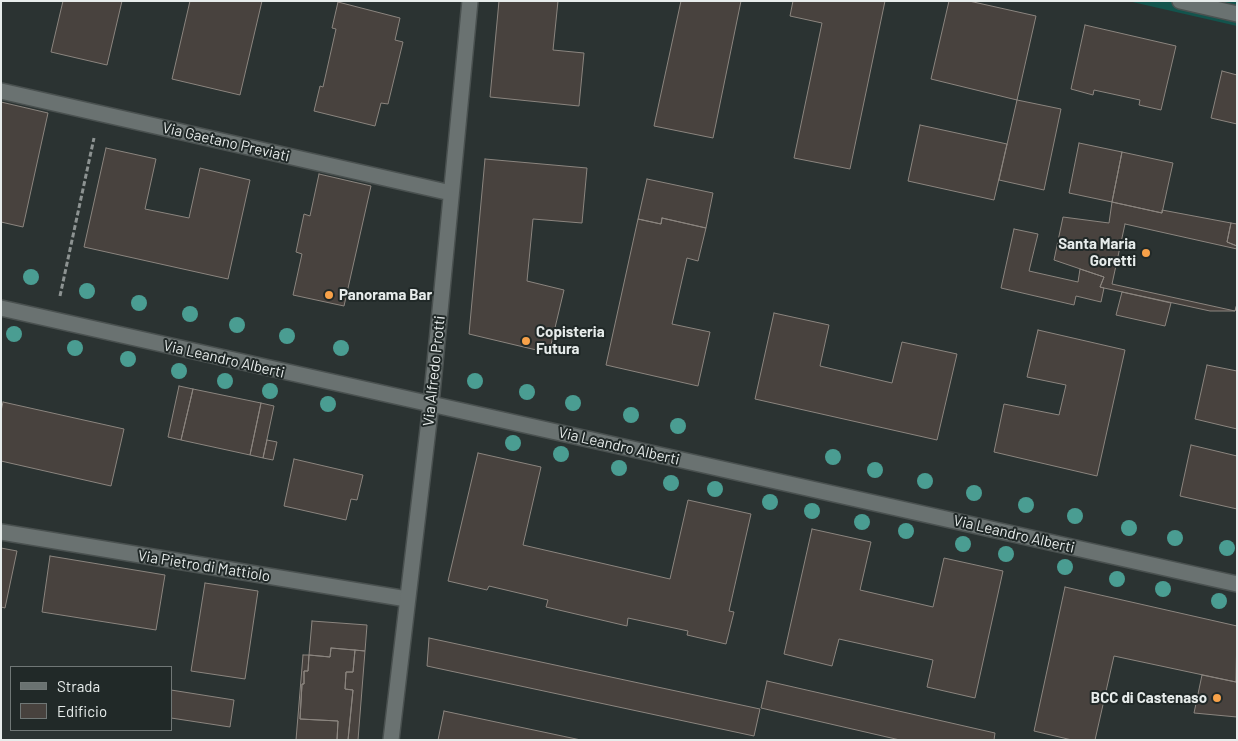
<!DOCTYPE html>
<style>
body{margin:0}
#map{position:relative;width:1238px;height:741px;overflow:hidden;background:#2b3332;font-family:Barlow,sans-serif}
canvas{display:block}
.frame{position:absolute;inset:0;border:2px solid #e7eceb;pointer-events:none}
.legend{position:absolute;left:10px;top:666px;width:162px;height:65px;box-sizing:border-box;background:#212928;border:1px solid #707776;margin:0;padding:6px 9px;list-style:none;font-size:15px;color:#e7eceb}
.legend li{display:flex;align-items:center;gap:10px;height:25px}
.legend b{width:25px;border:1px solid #707776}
</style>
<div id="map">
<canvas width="1238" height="741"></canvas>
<div class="frame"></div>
<ul class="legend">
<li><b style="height:6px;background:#6a7271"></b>Strada</li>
<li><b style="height:14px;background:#48423e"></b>Edificio</li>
</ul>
</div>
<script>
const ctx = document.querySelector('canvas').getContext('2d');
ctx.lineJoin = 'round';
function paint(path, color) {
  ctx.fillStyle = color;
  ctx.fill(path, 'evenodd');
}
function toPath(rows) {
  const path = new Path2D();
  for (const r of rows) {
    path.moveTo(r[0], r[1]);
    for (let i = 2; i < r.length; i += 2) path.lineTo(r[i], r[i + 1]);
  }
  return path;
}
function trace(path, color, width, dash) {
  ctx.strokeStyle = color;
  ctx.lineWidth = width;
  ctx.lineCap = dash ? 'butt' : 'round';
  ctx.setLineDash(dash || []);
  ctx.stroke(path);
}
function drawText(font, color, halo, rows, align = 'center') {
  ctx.font = font + ' Barlow,sans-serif';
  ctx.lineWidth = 4;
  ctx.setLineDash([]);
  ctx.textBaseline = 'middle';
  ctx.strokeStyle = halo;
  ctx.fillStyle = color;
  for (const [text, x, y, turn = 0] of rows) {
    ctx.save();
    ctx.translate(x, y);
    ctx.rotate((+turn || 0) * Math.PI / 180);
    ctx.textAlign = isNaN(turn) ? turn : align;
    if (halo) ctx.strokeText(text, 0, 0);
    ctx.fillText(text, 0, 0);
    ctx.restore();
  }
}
const green = toPath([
 [1128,1,1237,1,1237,26]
]);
const building = toPath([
 [63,1,122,1,107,65,51,52,63,1],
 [190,1,262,1,240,95,172,79,190,1],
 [499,1,558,1,553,50,584,53,579,106,490,97,499,1],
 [681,1,741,1,713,138,654,126,681,1],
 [793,1,885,1,850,169,794,158,822,23,790,16,793,1],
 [949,1,969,1,1036,16,1017,100,931,79,949,1],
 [338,2,400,18,395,40,403,42,388,104,381,103,375,126,314,111,320,86,323,87,336,29,332,28,338,2],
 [1085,25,1176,46,1161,110,1139,105,1140,100,1094,90,1093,95,1071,89,1085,25],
 [1222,71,1237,75,1237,124,1211,118,1222,71],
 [1017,100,1061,109,1044,190,999,180,1017,100],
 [1,102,48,113,23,227,1,222,1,102],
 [920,125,1007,144,994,200,908,181,920,125],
 [1079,143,1122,152,1112,202,1069,193,1079,143],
 [106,148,156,159,145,209,189,218,200,168,250,180,228,279,84,247,106,148],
 [1122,152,1173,163,1162,213,1112,202,1122,152],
 [485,159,587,168,582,223,533,219,527,281,564,290,549,353,469,334,485,159],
 [319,174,371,186,344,306,293,295,302,254,296,252,304,214,310,216,319,174],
 [647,179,713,193,706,228,662,218,661,224,638,219,647,179],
 [1112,202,1162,213,1162,210,1231,223,1227,242,1237,246,1237,304,1235,311,1210,311,1104,288,1100,287,1104,277,1054,260,1063,217,1109,223,1112,202],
 [662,218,706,228,698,261,687,258,672,324,710,332,698,386,606,365,638,219,661,224,662,218],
 [1231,223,1237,224,1237,246,1227,242,1231,223],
 [1125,224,1237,249,1237,304,1235,311,1112,284,1125,224],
 [1014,229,1038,234,1029,271,1078,282,1080,269,1104,277,1100,287,1104,288,1101,302,1076,296,1074,305,1001,288,1014,229],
 [1122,292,1171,303,1165,326,1116,315,1122,292],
 [774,313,829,325,820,366,892,383,902,342,957,354,937,440,755,399,774,313],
 [1038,330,1125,350,1097,476,994,452,1004,404,1059,415,1066,385,1027,377,1038,330],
 [1207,365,1237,371,1237,429,1195,419,1207,365],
 [179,386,193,389,181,440,168,437,179,386],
 [193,389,261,403,250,455,181,440,193,389],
 [3,402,124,429,111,486,1,461,1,411,3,402],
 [261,403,274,406,263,458,250,455,261,403],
 [267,440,277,442,273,460,263,458,267,440],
 [1191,445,1237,456,1237,509,1180,496,1191,445],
 [478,453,541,467,523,545,670,579,688,500,751,514,729,611,734,612,726,644,687,635,688,631,628,618,627,626,546,607,548,600,489,586,487,590,448,581,478,453],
 [294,459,363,475,357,500,351,499,346,520,284,506,294,459],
 [812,529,871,542,860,590,933,607,944,558,1003,571,975,698,927,687,933,660,839,639,832,666,784,654,812,529],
 [1,548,17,551,5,608,1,607,1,548],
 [50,556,165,575,156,630,42,612,50,556],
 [205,583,258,591,245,679,191,671,205,583],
 [1065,587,1237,626,1236,682,1114,656,1095,740,1072,740,1034,731,1065,587],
 [312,621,367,625,365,651,331,648,330,657,309,655,312,621],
 [429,638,760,709,754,736,427,666,429,638],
 [331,648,355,650,353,672,346,672,345,689,353,690,348,740,337,740,338,721,300,719,302,684,304,684,304,671,308,671,309,655,330,657,331,648],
 [355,650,365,651,358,740,348,740,353,690,345,689,346,672,353,672,355,650],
 [303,655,309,655,308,671,304,671,304,684,302,684,300,719,338,721,337,740,296,740,303,655],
 [1202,675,1236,682,1237,677,1237,717,1194,713,1202,675],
 [767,681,995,733,994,740,900,740,761,708,767,681],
 [171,690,234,700,230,727,171,718,171,690],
 [444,711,581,740,438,740,444,711]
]);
const path = toPath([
 [60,296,94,138]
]);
const street = toPath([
 [1180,1,1237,14],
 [1,91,451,193],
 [431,404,470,1],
 [1,532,407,599]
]);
const secondary = toPath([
 [1,308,1237,584],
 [391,740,431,404]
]);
const trees = [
 [31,277],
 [87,291],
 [139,303],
 [190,314],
 [237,325],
 [14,334],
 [287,336],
 [75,348],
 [341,348],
 [128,359],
 [179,371],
 [225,381],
 [475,381],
 [270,391],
 [527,392],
 [573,403],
 [328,404],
 [631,415],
 [678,426],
 [513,443],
 [561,454],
 [833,457],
 [619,468],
 [875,470],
 [925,481],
 [671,483],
 [715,489],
 [974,493],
 [770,502],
 [1026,505],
 [812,511],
 [1075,516],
 [862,522],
 [1129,528],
 [906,531],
 [1175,538],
 [963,544],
 [1227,548],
 [1006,554],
 [1065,567],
 [1117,579],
 [1163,589],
 [1219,601]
];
const markers = [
 [1146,253,5,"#f7a149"],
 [329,295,5,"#f7a149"],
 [526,341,5,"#f7a149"],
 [1217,698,5,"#f7a149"]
];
const streetNames = [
 ["Via Gaetano Previati",226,142,13],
 ["Via Leandro Alberti",224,359,13],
 ["Via Alfredo Protti",434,371,-84],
 ["Via Leandro Alberti",619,446,13],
 ["Via Leandro Alberti",1014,534,13],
 ["Via Pietro di Mattiolo",204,566,9]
];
const poiNames = [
 ["Santa Maria",1136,244],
 ["Goretti",1136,261],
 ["Panorama Bar",339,295,"left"],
 ["Copisteria",536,332,"left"],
 ["Futura",536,349,"left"],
 ["BCC di Castenaso",1207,698]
];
paint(green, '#13544d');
paint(building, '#48423e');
trace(building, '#8b857f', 1);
trace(street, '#4a5150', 18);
trace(secondary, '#4a5150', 18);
trace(path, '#8d9392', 3, [5, 2.5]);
trace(street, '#6a7271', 15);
trace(secondary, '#6a7271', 15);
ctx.fillStyle = '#4a9d92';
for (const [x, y] of trees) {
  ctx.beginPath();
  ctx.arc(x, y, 8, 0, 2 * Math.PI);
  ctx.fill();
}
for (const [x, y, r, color] of markers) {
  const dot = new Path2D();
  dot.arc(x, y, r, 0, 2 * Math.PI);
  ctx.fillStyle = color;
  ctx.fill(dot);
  trace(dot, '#212928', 2);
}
drawText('15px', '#e7eceb', '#212928', streetNames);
drawText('bold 15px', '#e7eceb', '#212928', poiNames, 'right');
</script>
